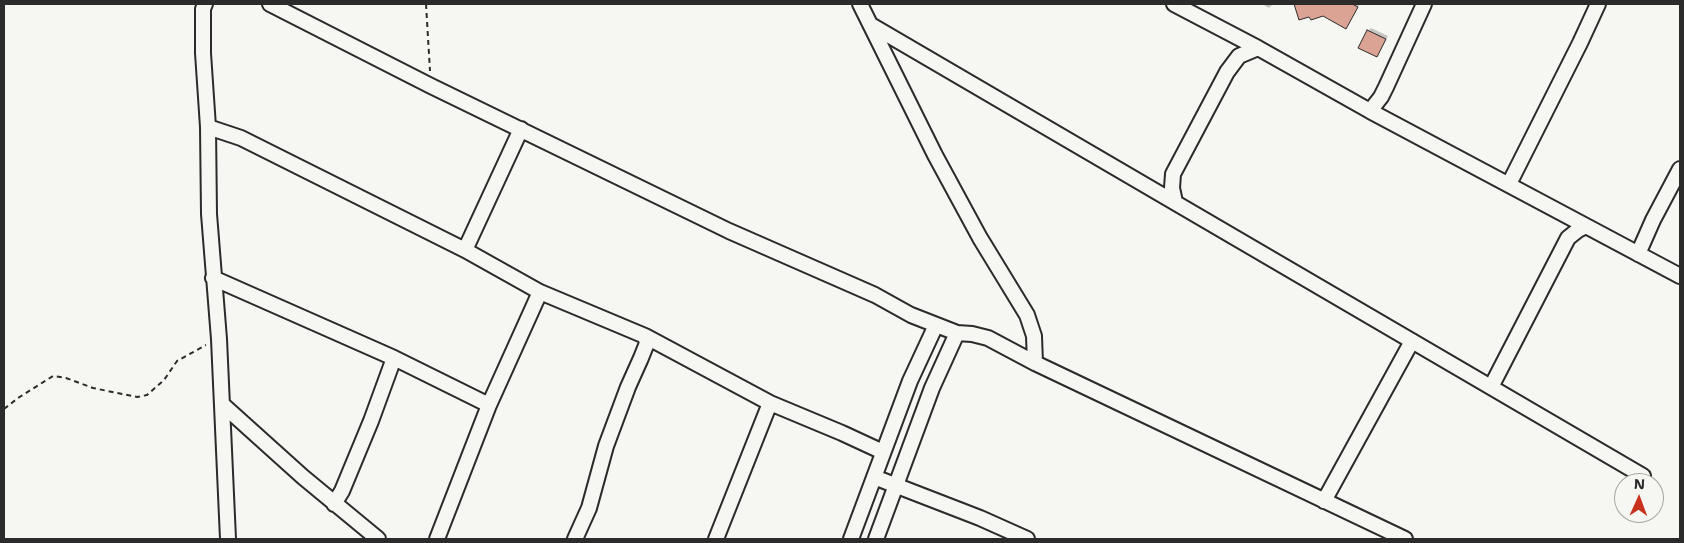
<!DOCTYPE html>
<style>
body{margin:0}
#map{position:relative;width:1684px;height:543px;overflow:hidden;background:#f6f6f2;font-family:"Shantell Sans",sans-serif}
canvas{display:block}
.frame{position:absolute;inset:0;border:5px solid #2b2b2b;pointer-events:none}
.north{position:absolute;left:1614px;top:473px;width:50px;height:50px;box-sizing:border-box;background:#f6f6f2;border:1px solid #a5a5a2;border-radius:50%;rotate:2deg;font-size:14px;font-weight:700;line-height:20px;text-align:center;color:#2b2b2b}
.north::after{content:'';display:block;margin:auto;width:18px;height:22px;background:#c8321e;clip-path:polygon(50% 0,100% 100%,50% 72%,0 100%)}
</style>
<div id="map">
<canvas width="1684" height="543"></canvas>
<div class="frame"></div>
<div class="north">N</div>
</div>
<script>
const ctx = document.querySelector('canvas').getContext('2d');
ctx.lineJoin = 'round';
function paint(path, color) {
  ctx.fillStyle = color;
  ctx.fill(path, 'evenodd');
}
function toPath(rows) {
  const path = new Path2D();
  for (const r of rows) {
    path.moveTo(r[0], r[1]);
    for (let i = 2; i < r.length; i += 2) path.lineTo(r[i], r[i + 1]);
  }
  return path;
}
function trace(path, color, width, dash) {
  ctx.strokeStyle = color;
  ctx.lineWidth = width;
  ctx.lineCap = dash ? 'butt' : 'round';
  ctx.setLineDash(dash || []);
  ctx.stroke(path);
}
const shadow = toPath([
 [1262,4,1273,4,1269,8],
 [1295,4,1331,4,1333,10,1336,4,1360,4,1346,27,1323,15,1310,15,1300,18],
 [1371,28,1388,36,1377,55,1368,31]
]);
const building = toPath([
 [1294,4,1352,4,1358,7,1346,29,1323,16,1311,20,1309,17,1299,20,1294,4],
 [1367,30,1386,39,1377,57,1358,48,1367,30]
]);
const path = toPath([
 [426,4,430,71],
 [4,409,18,398,53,376,66,378,93,388,137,397,147,395,164,380,177,361,206,345]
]);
const minor = toPath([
 [205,4,203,9,203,53,208,127,209,214,219,339,228,539],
 [270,4,431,86,729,231,875,295,911,315,957,333,972,334,988,338,1035,363,1405,539],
 [860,4,935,155,980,238,1027,315,1034,336,1035,363],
 [1174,4,1258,48,1370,111,1680,276],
 [871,25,1643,476],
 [1370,111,1381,97,1386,87,1424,4],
 [208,127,241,138,465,250],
 [521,129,465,250,540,292,645,336,770,403],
 [1509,184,1580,43,1598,4],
 [1175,202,1172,188,1173,174,1227,72,1239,56,1258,48],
 [1638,254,1653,220,1680,169],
 [213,278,394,358,489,405,540,292],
 [1491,387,1568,238,1578,230,1586,226],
 [223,405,303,477,378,539],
 [874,477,980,518,1027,539],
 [1324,501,1412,341],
 [334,504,342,491,371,421,394,358],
 [437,539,489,405],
 [575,539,589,508,606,446,628,387,641,358,647,343,645,336],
 [716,539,770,403,842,433,883,452],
 [851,539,910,381,936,325],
 [876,539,932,388,957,333]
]);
paint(shadow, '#0003');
paint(building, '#dba394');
trace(building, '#2b2b2b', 1);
trace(minor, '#2b2b2b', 18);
trace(path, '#2b2b2b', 2, [5, 4]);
trace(minor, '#f6f6f2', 14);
</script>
